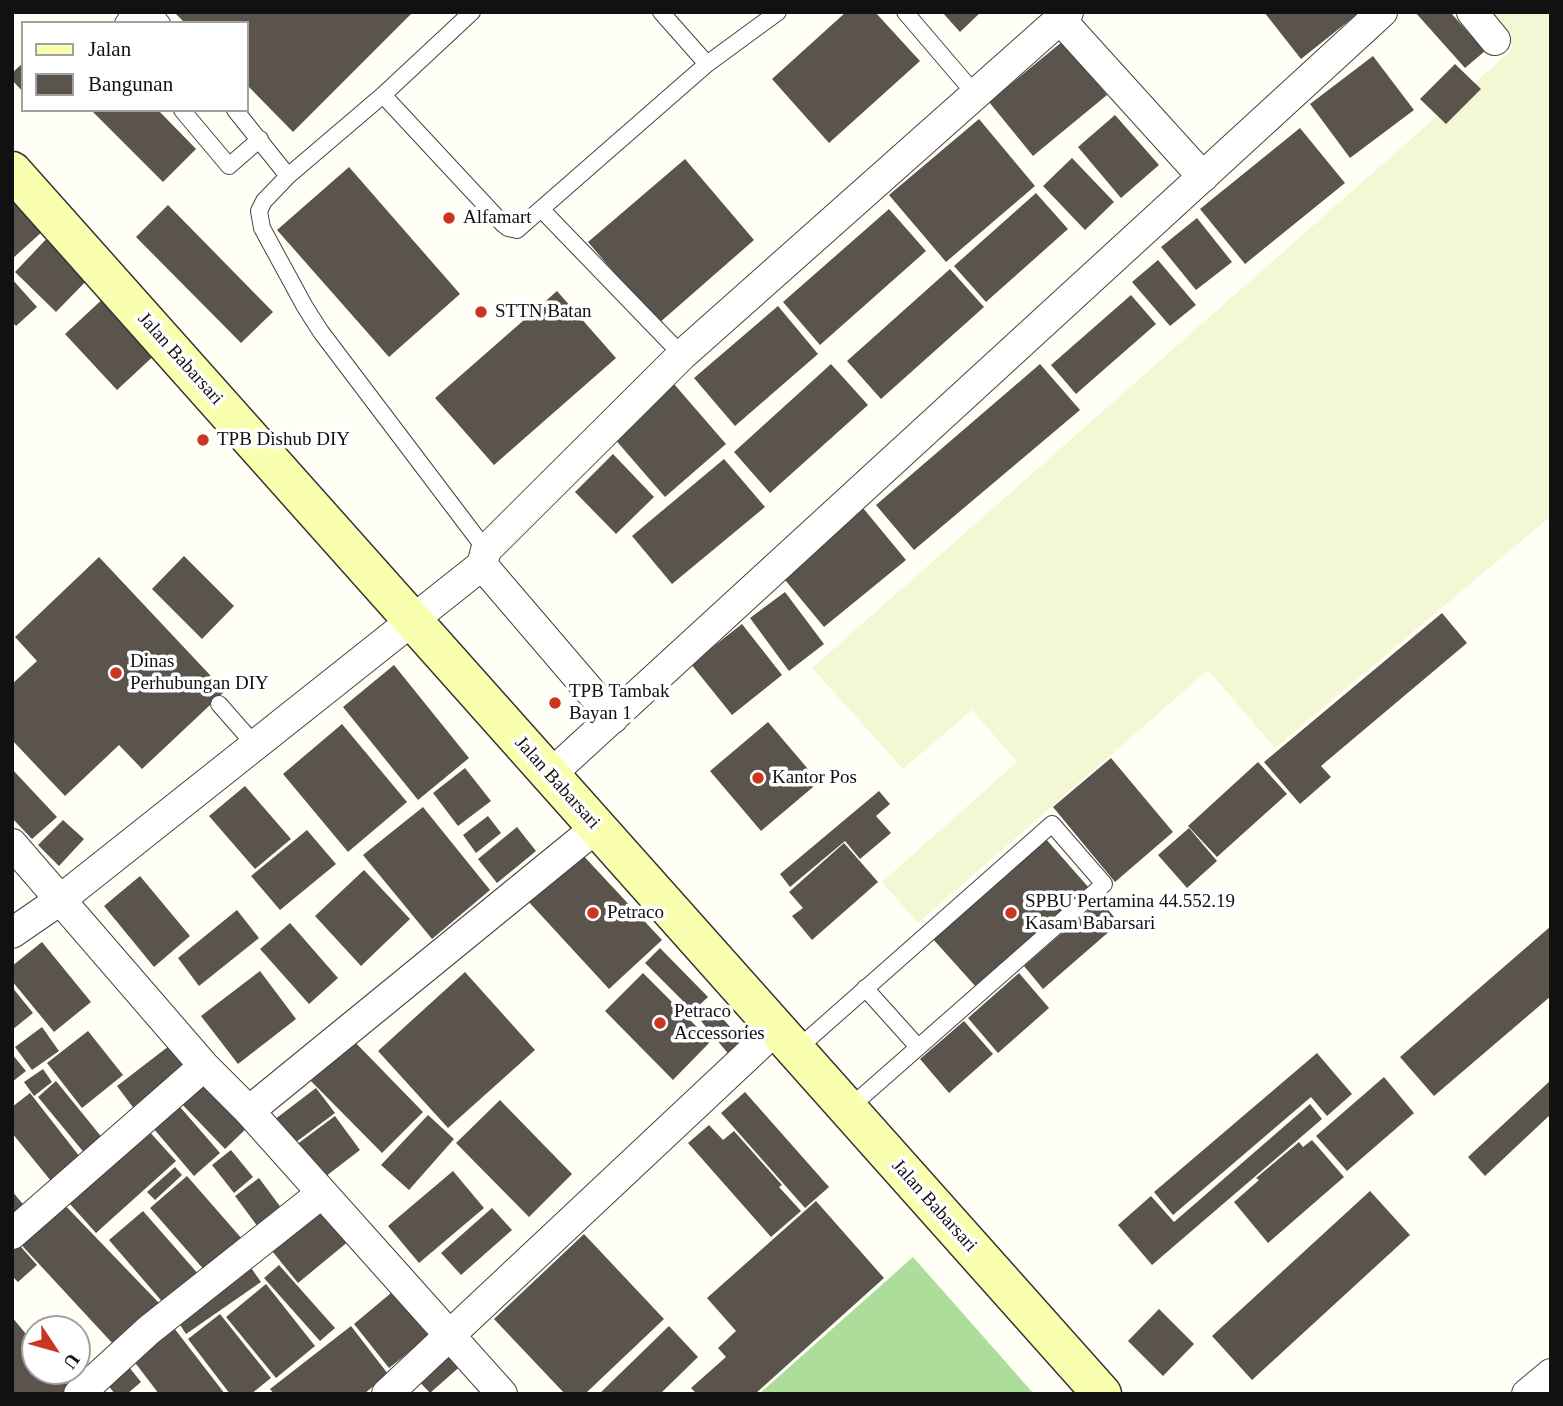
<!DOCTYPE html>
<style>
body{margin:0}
#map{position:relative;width:1563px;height:1406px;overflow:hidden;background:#fffff5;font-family:"Times New Roman",serif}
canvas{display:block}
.frame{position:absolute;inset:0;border:14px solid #111;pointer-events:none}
.legend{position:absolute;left:21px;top:21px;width:228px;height:91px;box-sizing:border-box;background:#fff;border:2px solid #a0a0a0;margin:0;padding:9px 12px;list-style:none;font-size:21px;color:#111}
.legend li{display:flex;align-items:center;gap:14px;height:35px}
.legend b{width:35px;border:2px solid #a0a0a0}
.north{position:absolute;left:21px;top:1315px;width:70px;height:70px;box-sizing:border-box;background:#fff;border:2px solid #a0a0a0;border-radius:50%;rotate:126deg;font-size:19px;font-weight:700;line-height:28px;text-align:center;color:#111}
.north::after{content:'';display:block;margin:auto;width:24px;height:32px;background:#c83722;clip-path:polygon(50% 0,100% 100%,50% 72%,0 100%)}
</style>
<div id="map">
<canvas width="1563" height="1406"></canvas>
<div class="frame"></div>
<ul class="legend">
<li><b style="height:9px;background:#faffb0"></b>Jalan</li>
<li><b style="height:19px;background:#5a544d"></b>Bangunan</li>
</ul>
<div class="north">U</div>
</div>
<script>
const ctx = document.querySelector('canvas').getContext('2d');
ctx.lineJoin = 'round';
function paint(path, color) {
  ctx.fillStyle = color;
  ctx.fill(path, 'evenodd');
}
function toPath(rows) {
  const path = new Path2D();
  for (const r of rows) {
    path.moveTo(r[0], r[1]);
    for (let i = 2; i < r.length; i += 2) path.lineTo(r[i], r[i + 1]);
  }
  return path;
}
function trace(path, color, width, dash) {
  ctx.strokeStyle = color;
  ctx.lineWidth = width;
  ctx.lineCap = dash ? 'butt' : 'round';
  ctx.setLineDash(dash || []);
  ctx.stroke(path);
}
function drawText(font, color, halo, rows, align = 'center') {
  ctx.font = font + ' "Times New Roman",serif';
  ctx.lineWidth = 7;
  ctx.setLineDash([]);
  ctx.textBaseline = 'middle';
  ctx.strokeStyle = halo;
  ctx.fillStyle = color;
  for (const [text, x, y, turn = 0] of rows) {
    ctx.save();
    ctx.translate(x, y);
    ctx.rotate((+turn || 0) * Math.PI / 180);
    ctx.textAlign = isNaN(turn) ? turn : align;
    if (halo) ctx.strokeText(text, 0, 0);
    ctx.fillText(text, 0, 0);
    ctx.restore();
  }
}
const farmland = toPath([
 [1486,12,1551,12,1551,516,1275,748,1208,670,918,923,882,882,1017,762,972,710,903,769,812,668,1514,48]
]);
const forest = toPath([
 [913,1257,1034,1394,759,1394]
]);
const building = toPath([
 [174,12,413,12,293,132,247,85,247,23,185,23],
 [846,12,875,12,920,61,829,143,772,79],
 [942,12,981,12,960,32],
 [1264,12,1360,12,1301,59],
 [1415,12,1450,12,1485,51,1465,68],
 [1063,41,1107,95,1033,156,989,102],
 [1373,56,1414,110,1350,158,1310,104],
 [23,63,23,92,12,80,12,73],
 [1455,64,1481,89,1446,124,1420,99],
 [91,110,158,110,196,149,163,182],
 [1115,115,1159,165,1121,198,1078,147],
 [979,119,1035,186,946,262,889,195],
 [1300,128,1345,183,1245,264,1200,209],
 [1072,158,1114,202,1085,230,1043,186],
 [685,159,754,240,658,324,588,242],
 [349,167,460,294,389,357,277,230],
 [12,189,54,221,12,259],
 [1036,193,1068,229,986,302,954,266],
 [168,205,273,312,241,343,136,237],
 [889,209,926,251,820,345,783,302],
 [1197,218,1232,262,1196,290,1161,247],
 [52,233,93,274,56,312,15,272],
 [1158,260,1196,305,1170,326,1132,282],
 [950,269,984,307,881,399,847,361],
 [12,279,37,307,16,326,12,322],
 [557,291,616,358,494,465,435,398],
 [107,295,159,351,117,390,65,334],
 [1131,295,1156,324,1076,394,1051,365],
 [778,306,818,354,735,426,694,378],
 [831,364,868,405,770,493,734,452],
 [1040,364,1080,410,914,550,876,505],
 [674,384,726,444,665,497,613,437],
 [613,454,654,497,616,534,575,492],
 [724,459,765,507,672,584,632,536],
 [863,508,906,560,824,627,781,575],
 [184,556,234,606,202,639,152,589],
 [99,557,225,691,142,769,119,745,65,796,12,740,12,684,37,661,15,637],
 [785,592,824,644,789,671,750,618],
 [1442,613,1467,643,1321,766,1331,777,1300,804,1264,762],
 [742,624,782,675,732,715,691,664],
 [394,665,469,758,418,800,343,707],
 [768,722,819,782,761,831,710,771],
 [342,724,407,802,348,852,283,774],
 [1111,758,1173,832,1115,882,1053,807],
 [1258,762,1287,794,1217,857,1188,826],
 [465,768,491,801,458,826,433,793],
 [12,769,57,817,32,839,12,818],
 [245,786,291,839,255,869,209,816],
 [879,791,890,804,876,816,891,833,860,859,845,841,790,887,780,874],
 [423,807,490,890,432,939,363,855],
 [488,816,501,833,476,853,463,835],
 [63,820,84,839,59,866,38,845],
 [517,827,536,851,497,883,478,859],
 [1189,828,1217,861,1187,888,1158,855],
 [307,830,336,864,280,910,251,876],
 [1045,838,1090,889,977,988,932,938],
 [844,843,878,882,812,940,792,916,803,908,789,892],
 [579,851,662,940,609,989,527,900],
 [364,870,410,919,361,966,315,916],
 [140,876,190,936,154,967,104,906],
 [1100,900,1119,923,1043,989,1024,966],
 [237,910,259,938,199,986,178,958],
 [290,923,338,978,309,1004,260,949],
 [1551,926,1551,996,1434,1096,1400,1057],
 [42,942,91,1002,54,1032,12,981,12,966],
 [660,948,708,997,693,1011,645,963],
 [260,971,296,1019,238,1064,201,1016],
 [465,972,535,1050,448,1128,378,1051],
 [643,973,711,1041,673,1080,605,1011],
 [1019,973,1049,1008,998,1053,968,1018],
 [12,987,33,1013,12,1030],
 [715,1009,745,1045,731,1057,701,1021],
 [964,1021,993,1054,949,1093,920,1059],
 [42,1027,59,1051,32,1070,15,1047],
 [88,1031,123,1075,82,1108,47,1063],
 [349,1036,423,1112,382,1153,307,1077],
 [169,1046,188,1070,135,1110,117,1086],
 [1317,1053,1352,1094,1327,1116,1311,1097,1173,1215,1154,1192],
 [12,1054,26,1071,12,1082],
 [43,1069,52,1082,34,1096,24,1082],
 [203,1074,251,1124,225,1149,177,1099],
 [1384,1077,1414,1113,1347,1171,1316,1136],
 [1551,1080,1551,1114,1485,1176,1468,1157],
 [56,1081,104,1140,86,1155,38,1097],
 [316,1088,335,1113,288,1148,270,1123],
 [745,1092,829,1187,805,1208,721,1113],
 [30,1093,80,1157,51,1181,12,1133,12,1107],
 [174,1100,220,1153,194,1176,148,1122],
 [500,1100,572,1174,529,1217,456,1143],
 [1310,1104,1322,1119,1152,1265,1118,1225,1151,1196,1174,1222],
 [428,1115,454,1139,409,1190,381,1165],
 [335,1116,360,1150,317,1183,292,1148],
 [709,1125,723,1140,734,1131,782,1185,779,1187,801,1211,771,1237,688,1143],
 [147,1129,176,1161,96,1233,61,1194],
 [1312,1140,1344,1177,1268,1243,1234,1202,1259,1180,1256,1178,1299,1142,1303,1147],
 [231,1150,253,1177,234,1193,212,1165],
 [175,1167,182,1175,155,1200,147,1192],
 [453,1171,484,1208,419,1263,388,1226],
 [187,1176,243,1240,206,1272,150,1208],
 [259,1178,282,1209,258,1227,235,1196],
 [12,1191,27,1209,12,1221],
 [1370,1191,1410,1235,1252,1380,1212,1336],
 [57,1197,159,1303,114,1345,14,1237],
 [325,1199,355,1236,298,1283,268,1246],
 [816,1201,884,1278,755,1394,697,1394,691,1388,726,1357,718,1348,736,1331,707,1298],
 [492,1208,512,1230,461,1275,441,1253],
 [143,1211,200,1276,166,1306,109,1240],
 [584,1234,664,1319,585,1394,565,1394,494,1319],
 [14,1239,37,1265,18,1282,12,1276,12,1241],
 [247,1262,261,1282,186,1334,173,1314],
 [279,1265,335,1328,320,1341,264,1278],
 [266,1284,315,1346,276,1378,226,1317],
 [397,1288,433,1333,389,1368,354,1324],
 [1159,1309,1194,1344,1163,1376,1128,1341],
 [220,1314,271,1378,251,1394,230,1394,188,1339],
 [12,1317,35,1345,35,1371,56,1371,75,1394,12,1394],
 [351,1326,388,1374,364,1394,274,1394,270,1389],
 [669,1326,698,1357,660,1394,599,1394],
 [174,1328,225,1394,159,1394,133,1360],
 [447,1343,464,1363,430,1393,412,1374],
 [125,1362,141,1382,127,1394,115,1394,103,1379]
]);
const lane = toPath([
 [472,12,383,95,288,176,264,201,259,211,262,228,305,307,321,332,486,550],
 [661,12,707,64],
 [905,12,975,94],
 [123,23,129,14,137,13,154,13,162,23],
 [383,95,503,224,508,228,517,230,707,64,778,12],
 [182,110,229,166,260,139],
 [235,110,288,176],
 [542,210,682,355],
 [219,704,255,745],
 [865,988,918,1047],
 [796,1050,1052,824,1104,884,848,1109]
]);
const street = toPath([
 [1472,12,1495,40],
 [1060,19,1203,177],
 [482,565,613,718],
 [550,775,1382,12],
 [12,844,204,1066,249,1111,502,1394],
 [12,933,60,900,482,565,486,550,682,355,1068,12],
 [249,1111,597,827],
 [12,1234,204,1066],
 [79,1394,149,1330,322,1193],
 [387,1394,776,1029],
 [1527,1394,1551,1374]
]);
const secondary = toPath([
 [12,171,1102,1394]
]);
const markers = [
 [449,218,7,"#c83722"],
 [481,312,7,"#c83722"],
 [203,440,7,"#c83722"],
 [116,673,7,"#c83722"],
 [555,703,7,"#c83722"],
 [758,778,7,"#c83722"],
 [593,913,7,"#c83722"],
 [1011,913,7,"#c83722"],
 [660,1023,7,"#c83722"]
];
const poiNames = [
 ["Alfamart",463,218],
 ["STTN Batan",495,312],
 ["TPB Dishub DIY",217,440],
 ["Dinas",130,662],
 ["Perhubungan DIY",130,684],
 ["TPB Tambak",569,692],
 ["Bayan 1",569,714],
 ["Kantor Pos",772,778],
 ["SPBU Pertamina 44.552.19",1025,902],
 ["Kasam Babarsari",1025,924],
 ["Petraco",607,913],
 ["Petraco",674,1012],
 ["Accessories",674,1034]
];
const streetNames = [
 ["Jalan Babarsari",180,359,48],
 ["Jalan Babarsari",557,783,48],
 ["Jalan Babarsari",934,1206,48]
];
paint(farmland, '#f4f7d3');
paint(forest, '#addd9a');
paint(building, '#5a544d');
trace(lane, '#444', 18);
trace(street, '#444', 32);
trace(secondary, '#333', 41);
trace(lane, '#fff', 16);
trace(street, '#fff', 30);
trace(secondary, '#faffb0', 38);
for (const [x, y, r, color] of markers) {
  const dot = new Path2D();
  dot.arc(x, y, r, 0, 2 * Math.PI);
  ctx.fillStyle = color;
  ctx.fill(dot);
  trace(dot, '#fff', 2.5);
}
drawText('19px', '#111', '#fff', poiNames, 'left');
drawText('19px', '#111', '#fff', streetNames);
</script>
